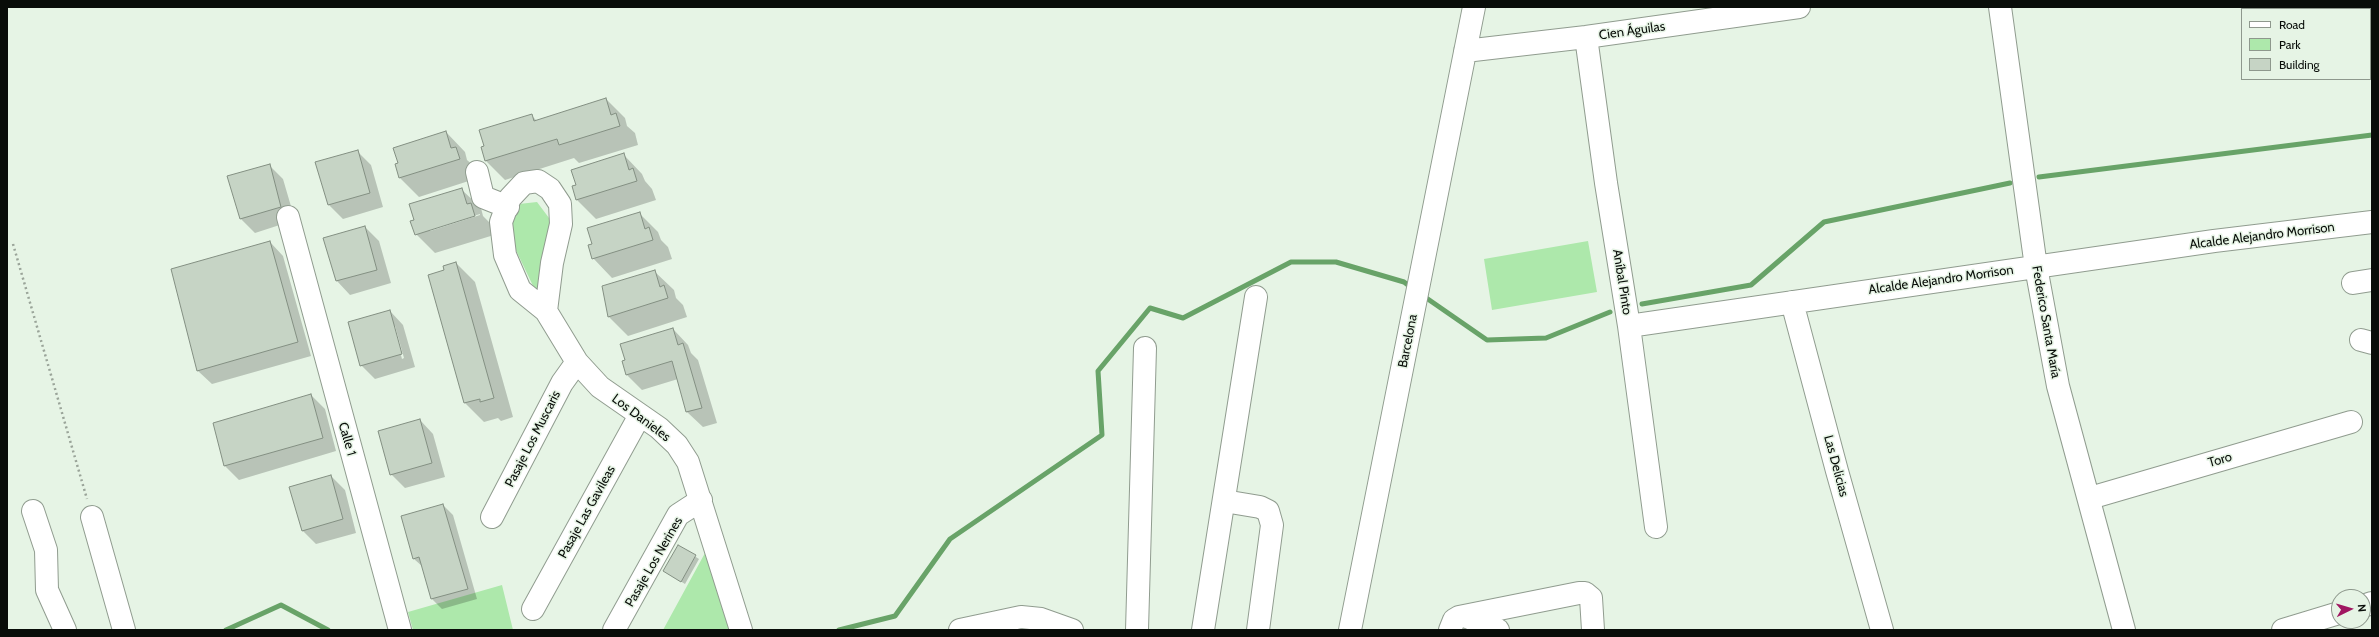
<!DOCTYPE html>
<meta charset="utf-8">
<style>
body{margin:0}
#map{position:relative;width:2379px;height:637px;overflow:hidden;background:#e6f4e5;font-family:Cabin,sans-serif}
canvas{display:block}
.frame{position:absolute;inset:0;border:8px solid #090d09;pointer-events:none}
.legend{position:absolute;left:2241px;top:8px;width:130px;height:72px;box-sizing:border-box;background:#e6f4e5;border:1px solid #8e988d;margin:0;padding:5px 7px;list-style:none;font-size:12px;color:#090d09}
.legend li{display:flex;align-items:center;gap:8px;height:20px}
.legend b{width:20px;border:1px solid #8e988d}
.north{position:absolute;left:2331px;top:589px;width:40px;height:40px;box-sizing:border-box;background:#e6f4e5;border:1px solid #8e988d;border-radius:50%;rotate:85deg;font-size:11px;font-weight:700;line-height:16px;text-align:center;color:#090d09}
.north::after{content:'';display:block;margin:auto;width:14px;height:18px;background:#a01661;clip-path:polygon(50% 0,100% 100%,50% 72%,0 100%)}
</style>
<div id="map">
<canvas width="2379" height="637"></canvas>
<div class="frame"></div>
<ul class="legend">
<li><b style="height:5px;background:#fff"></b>Road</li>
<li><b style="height:11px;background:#ade8ab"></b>Park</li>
<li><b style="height:11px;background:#c6d4c5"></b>Building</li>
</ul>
<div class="north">N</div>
</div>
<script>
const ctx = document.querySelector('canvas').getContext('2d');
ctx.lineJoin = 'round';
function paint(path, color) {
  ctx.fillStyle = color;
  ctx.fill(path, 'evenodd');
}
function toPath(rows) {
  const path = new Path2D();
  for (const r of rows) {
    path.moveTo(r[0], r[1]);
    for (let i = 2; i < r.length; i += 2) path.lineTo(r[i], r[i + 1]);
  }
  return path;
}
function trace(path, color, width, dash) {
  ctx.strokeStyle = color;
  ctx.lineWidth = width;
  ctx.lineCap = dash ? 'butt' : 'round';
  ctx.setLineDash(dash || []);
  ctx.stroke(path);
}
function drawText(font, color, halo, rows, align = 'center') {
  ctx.font = font + ' Cabin,sans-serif';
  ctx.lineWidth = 3;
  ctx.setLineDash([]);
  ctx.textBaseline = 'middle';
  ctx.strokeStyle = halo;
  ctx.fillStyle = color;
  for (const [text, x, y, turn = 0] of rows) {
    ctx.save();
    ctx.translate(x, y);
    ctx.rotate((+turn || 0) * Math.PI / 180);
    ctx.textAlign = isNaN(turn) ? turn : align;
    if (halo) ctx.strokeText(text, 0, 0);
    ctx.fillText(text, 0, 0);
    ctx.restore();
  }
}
const green = toPath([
 [537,202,552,222,544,286,535,290,513,244,511,219,519,204],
 [1588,241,1597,292,1492,310,1484,259],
 [705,553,729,630,663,630],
 [502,585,513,630,413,630,408,612]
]);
const shadow = toPath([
 [606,99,625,118,627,126,635,133,638,145,579,163,574,158,505,180,485,160,531,115,537,121],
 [446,132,465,152,467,160,475,167,478,178,419,197,400,178,400,164],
 [357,151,371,165,383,207,343,219,329,205,317,163],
 [623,154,642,174,645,181,652,189,656,200,596,219,577,200,573,187],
 [269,165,283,179,295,220,255,233,241,219,229,177],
 [461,189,481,208,483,216,490,223,494,235,435,253,416,234,415,220],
 [480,214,480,215,430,231,430,229],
 [639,213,658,232,661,240,668,247,672,259,612,278,593,258,593,245],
 [365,227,379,241,391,283,350,295,337,281,325,239],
 [270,242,283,256,311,356,212,384,198,371],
 [456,263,475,282,513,417,501,421,498,418,484,422,465,403,429,276,445,271],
 [654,271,674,290,676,298,683,305,687,317,628,336,609,317],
 [390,311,403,325,415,367,375,379,361,365],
 [393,326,395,326,404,358,402,359],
 [673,329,688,345,691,353,698,360,717,423,703,427,687,412,678,379,642,390,627,375],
 [311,395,325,409,336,451,239,480,225,466,214,423],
 [420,420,433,434,445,477,405,488,391,474],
 [331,476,345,490,356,533,316,544,302,530],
 [443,505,453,515,477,599,442,609,432,599,423,567,414,559],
 [679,546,699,559,685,584,664,571]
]);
const stream = toPath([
 [2039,177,2372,135],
 [1422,295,1487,340,1546,338,1610,312],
 [1642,304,1751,285,1824,222,2010,183],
 [226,630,281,605,328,630],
 [839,630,895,616,950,539,1102,435,1098,371,1150,308,1183,318,1291,262,1336,262,1404,282,1412,288]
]);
const building = toPath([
 [606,98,611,115,616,113,620,126,559,145,557,139,485,161,481,147,484,146,479,130,532,114,534,121,606,98],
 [446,131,451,148,456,147,460,159,399,178,395,164,398,163,393,148,446,131],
 [358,150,370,193,328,205,315,162,358,150],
 [624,153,629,170,633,168,637,181,576,200,572,186,576,185,571,170,624,153],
 [270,164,281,207,240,219,227,176,270,164],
 [462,188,467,204,471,203,475,216,415,235,410,221,414,220,409,204,462,188],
 [640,212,645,229,649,227,653,240,592,259,588,245,592,244,587,228,640,212],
 [365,226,377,270,336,281,323,238,365,226],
 [270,241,298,342,197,371,171,269,270,241],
 [456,262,494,398,480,402,480,399,464,403,428,275,444,270,443,266,456,262],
 [655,270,660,287,664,285,668,298,608,317,602,286,655,270],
 [390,310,402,354,360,366,348,322,390,310],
 [673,328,678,345,683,343,702,408,686,412,672,361,626,375,622,361,625,360,620,344,673,328],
 [311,394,323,438,224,466,213,423,311,394],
 [420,419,432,463,390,475,378,431,420,419],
 [331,475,343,519,302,531,289,487,331,475],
 [443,504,468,589,431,599,419,557,413,559,401,516,443,504],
 [678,545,696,555,681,582,663,571,678,545]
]);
const path = toPath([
 [13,244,87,499]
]);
const minor = toPath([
 [2000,7,2036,267,2058,386,2124,630],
 [1586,37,1606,183,1629,326,1656,527],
 [1465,51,1586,37,1799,7],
 [477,172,483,197,508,207],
 [288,217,400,630],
 [2353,283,2372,280],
 [1792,302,1837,471,1882,630],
 [546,311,552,263,561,224,560,204,550,189,538,181,524,183,510,198,501,222,505,255,520,290,546,311,577,362,600,387,659,428,677,445,688,462,741,630],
 [1629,326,2214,241,2372,222],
 [2361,340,2372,343],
 [2090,498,2351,422],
 [1224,501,1260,507,1268,511,1272,525,1258,630],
 [33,511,46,550,47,590,65,630],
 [92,517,124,630],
 [492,517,562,383,577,362],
 [2363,606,2372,603],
 [533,609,640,415],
 [1465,616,1498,630],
 [614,630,678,515,701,500],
 [960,630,1021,617,1041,619,1072,630],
 [1137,630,1145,348],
 [1203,630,1256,297],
 [1350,630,1474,7],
 [1450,630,1454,620,1459,617,1579,593,1585,593,1591,598,1593,630],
 [2283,630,2339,613]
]);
const streetNames = [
 ["Cien Águilas",1632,31,-8],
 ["Alcalde Alejandro Morrison",2262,236,-7],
 ["Alcalde Alejandro Morrison",1941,280,-8],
 ["Aníbal Pinto",1622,282,81],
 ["Federico Santa María",2046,322,80],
 ["Barcelona",1408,341,-79],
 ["Los Danieles",641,418,37],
 ["Calle 1",347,439,74],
 ["Pasaje Los Muscaris",533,439,-63],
 ["Toro",2220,460,-16],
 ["Las Delicias",1836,466,75],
 ["Pasaje Las Gavileas",587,512,-61],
 ["Pasaje Los Nerines",654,562,-60]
];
paint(green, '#ade8ab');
paint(shadow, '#0003');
trace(stream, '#68a368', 5);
paint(building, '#c6d4c5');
trace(building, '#838f82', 1);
trace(minor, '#909c8f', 24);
trace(path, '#9aa499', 2.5, [2, 3]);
trace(minor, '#fff', 22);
drawText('13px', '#090d09', '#e6f4e5', streetNames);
</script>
